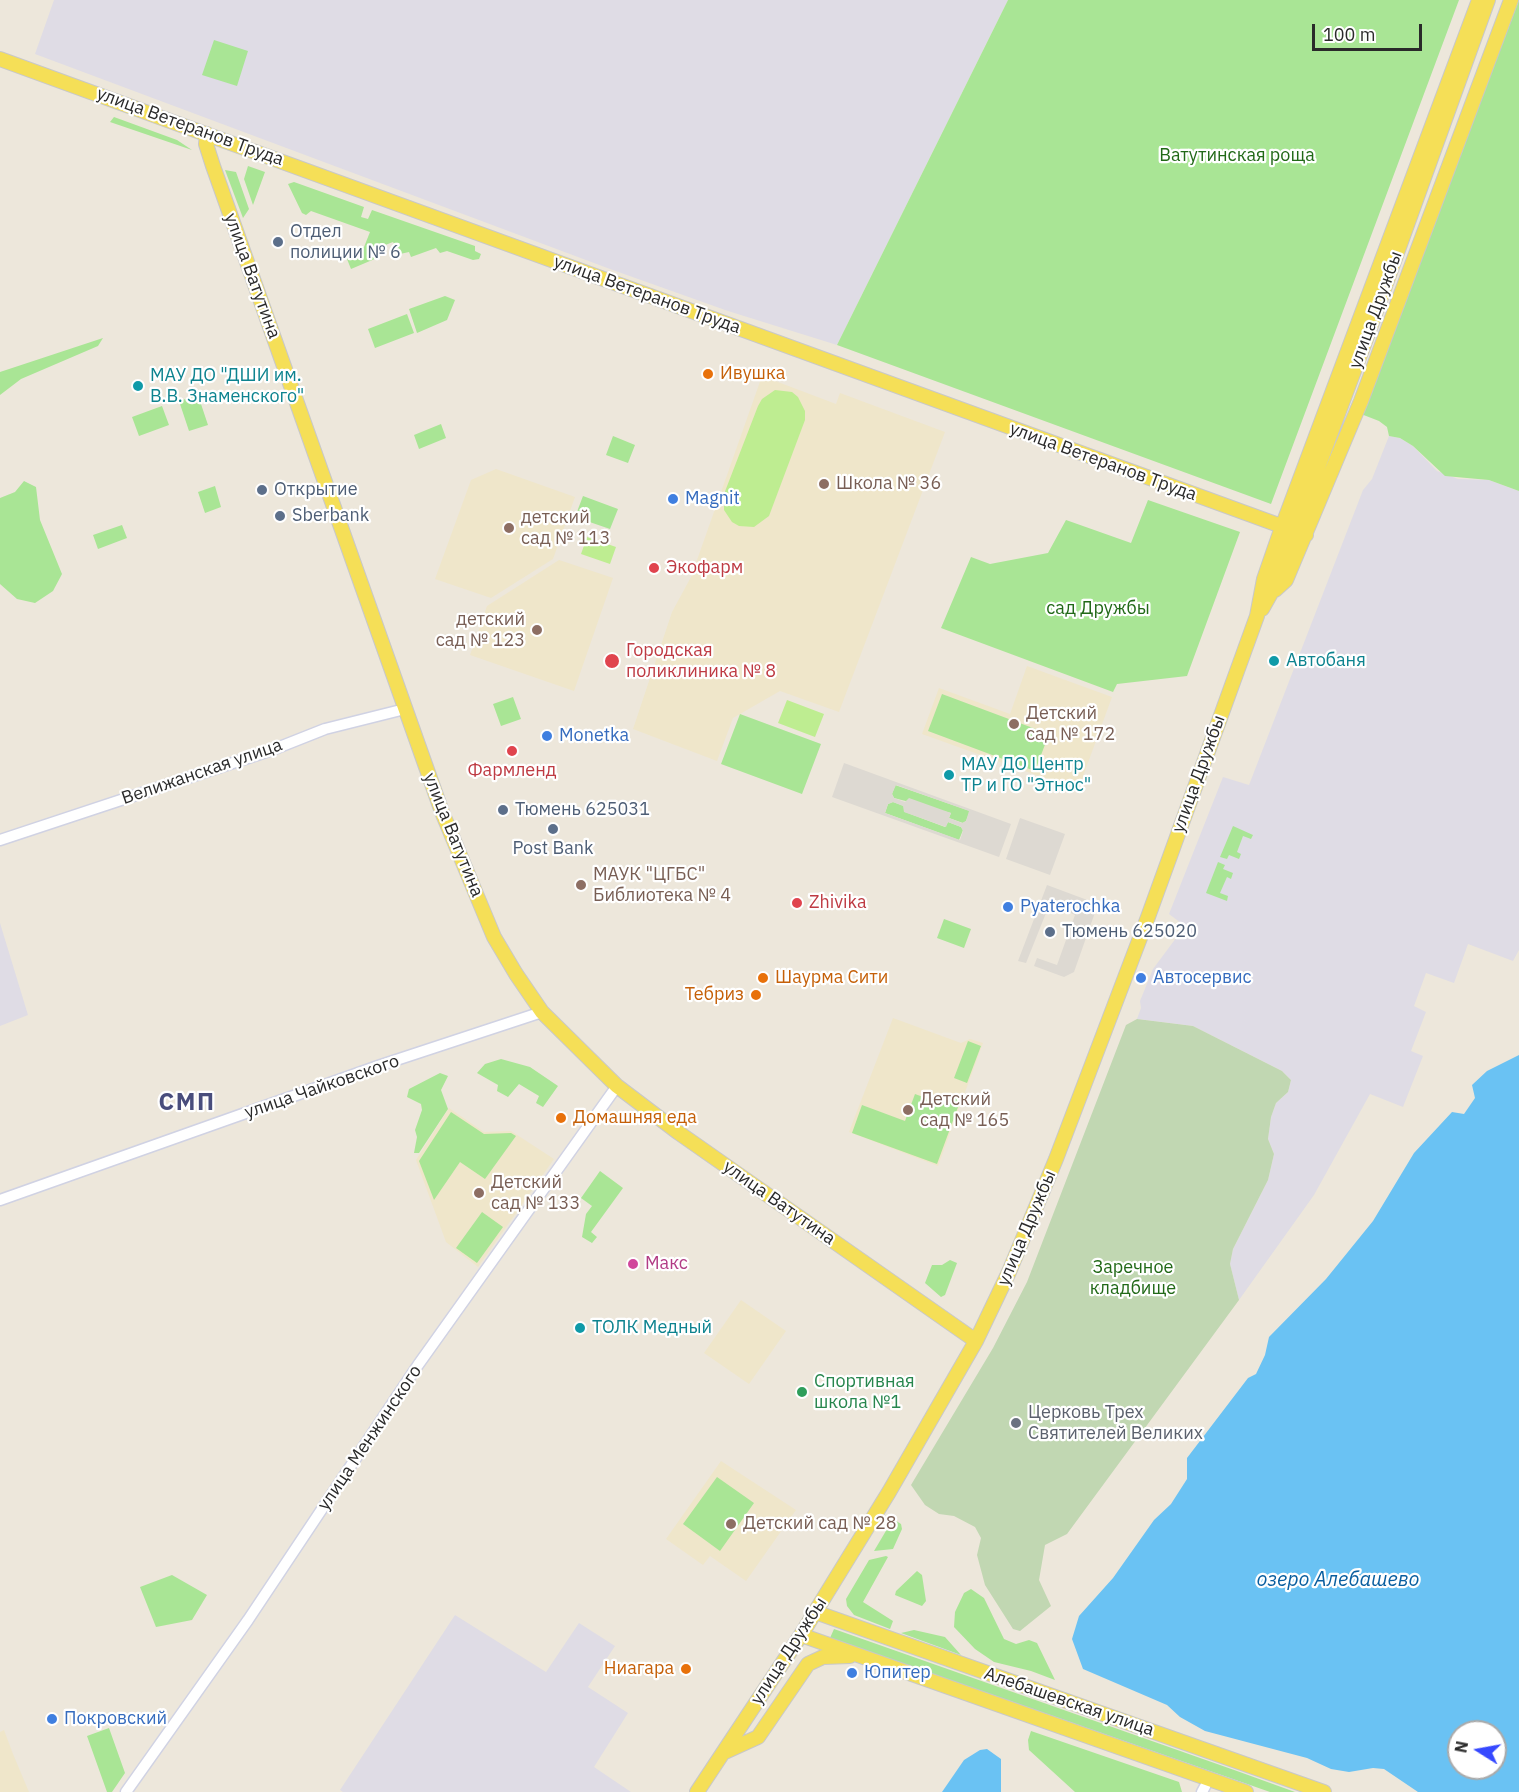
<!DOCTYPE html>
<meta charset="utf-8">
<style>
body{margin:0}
#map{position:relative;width:1519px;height:1792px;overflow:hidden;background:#ede7db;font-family:"IBM Plex Sans",sans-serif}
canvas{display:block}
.north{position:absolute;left:1447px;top:1720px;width:60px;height:60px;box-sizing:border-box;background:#fff;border:2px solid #aaa;border-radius:50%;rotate:281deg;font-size:16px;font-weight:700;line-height:24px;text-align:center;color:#2a2a2a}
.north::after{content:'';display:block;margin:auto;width:21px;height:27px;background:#3649ff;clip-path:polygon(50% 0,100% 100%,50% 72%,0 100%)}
.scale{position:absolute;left:1312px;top:24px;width:110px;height:27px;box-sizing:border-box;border:3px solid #2a2a2a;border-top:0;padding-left:8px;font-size:18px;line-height:21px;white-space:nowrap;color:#2a2a2a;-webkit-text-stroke:4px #fff;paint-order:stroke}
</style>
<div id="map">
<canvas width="1519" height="1792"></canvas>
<div class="north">N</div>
<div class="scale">100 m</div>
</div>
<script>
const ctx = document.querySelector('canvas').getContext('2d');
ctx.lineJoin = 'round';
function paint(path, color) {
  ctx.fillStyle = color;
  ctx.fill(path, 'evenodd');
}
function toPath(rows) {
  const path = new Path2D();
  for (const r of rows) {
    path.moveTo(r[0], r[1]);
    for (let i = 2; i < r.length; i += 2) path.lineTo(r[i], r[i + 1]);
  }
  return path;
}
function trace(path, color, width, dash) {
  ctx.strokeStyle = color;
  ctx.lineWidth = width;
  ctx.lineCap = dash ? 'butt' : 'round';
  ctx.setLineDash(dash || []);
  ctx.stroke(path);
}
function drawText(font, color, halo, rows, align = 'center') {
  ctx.font = font + ' "IBM Plex Sans",sans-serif';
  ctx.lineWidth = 4.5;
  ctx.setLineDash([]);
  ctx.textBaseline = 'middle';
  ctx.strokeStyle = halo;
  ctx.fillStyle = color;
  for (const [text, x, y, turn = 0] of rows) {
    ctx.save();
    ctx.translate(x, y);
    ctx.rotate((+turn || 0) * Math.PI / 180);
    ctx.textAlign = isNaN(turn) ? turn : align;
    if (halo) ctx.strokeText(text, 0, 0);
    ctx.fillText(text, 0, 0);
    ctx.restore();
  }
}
const industrial = toPath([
 [54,0,1008,0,837,345,728,311,610,269,35,54],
 [1389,436,1400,438,1413,446,1437,471,1458,479,1489,480,1519,491,1519,950,1513,961,1468,944,1454,983,1426,973,1414,1006,1426,1012,1411,1051,1423,1056,1403,1107,1370,1094,1314,1195,1239,1300,1230,1264,1233,1249,1268,1180,1274,1154,1268,1139,1271,1117,1276,1103,1288,1092,1291,1080,1282,1071,1193,1026,1137,1019,1141,1008,1140,1001,1153,969,1185,926,1169,914,1223,777,1249,785,1363,490,1372,479],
 [0,923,28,1015,0,1026],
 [455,1615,546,1672,579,1623,615,1646,588,1687,628,1713,594,1767,631,1792,343,1792,340,1790]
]);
const education = toPath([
 [762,376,836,404,840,393,945,432,839,712,780,691,733,718,717,761,633,729,672,612,691,577],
 [496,469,575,497,553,559,491,598,435,579,471,480],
 [559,560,613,578,574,691,470,655,487,606],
 [1027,666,1112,697,1078,790,922,734,939,688,1010,714],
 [893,1018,961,1043,970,1039,983,1043,938,1166,849,1132],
 [449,1108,484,1132,511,1131,554,1159,478,1267,446,1242,416,1160],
 [741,1300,786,1331,749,1384,704,1353],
 [721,1461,796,1510,746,1581,710,1556,703,1565,666,1539],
 [4,1730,13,1754,29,1792,0,1792,0,1732]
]);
const green = toPath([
 [1008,0,1459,0,1271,504,837,345],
 [1519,0,1519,491,1489,480,1445,476,1413,446,1400,438,1389,436,1387,427,1379,421,1361,414],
 [214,40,248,51,237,86,202,75],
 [114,117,177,140,192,150,110,122],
 [248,166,265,172,253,205,244,179],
 [225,170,236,172,249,209,243,218],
 [294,182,364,207,361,217,368,219,372,210,475,246,475,251,481,254,479,259,473,260,447,251,440,253,436,248,411,257,409,252,400,254,393,242,375,249,377,258,351,269,345,254,364,247,370,232,311,211,306,215,302,213,288,184],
 [445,296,455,300,447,320,417,333,409,309],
 [407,314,414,333,375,348,368,329],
 [103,338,98,346,21,379,0,395,0,372],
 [198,395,208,425,189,431,179,401],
 [162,406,169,425,139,436,132,417],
 [441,424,446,438,419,449,414,435],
 [613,436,635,445,628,463,606,455],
 [24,481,36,487,40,520,62,574,53,591,35,603,17,599,0,584,0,498,15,492],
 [215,486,221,507,205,513,198,492],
 [583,496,618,509,610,529,575,517],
 [1148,500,1240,532,1187,676,1117,684,1113,692,941,628,971,557,990,564,1048,553,1066,520,1131,543],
 [122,525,127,538,98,549,93,535],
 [942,694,1049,734,1035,771,928,731],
 [513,697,521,719,501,726,493,704],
 [740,714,821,744,802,794,721,764],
 [895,785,970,811,966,821,963,823,949,818,951,813,894,798,892,794],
 [893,802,904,806,905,812,945,827,948,822,961,827,963,830,959,840,885,813,888,804],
 [1233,826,1253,835,1251,839,1243,836,1237,852,1241,854,1239,859,1229,855,1227,859,1220,857],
 [1218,862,1225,865,1223,869,1233,873,1231,879,1227,877,1220,893,1228,896,1227,901,1206,893],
 [944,919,971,929,964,948,937,938],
 [968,1041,981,1046,967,1083,954,1078],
 [501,1059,530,1067,558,1086,543,1107,536,1103,539,1096,519,1084,508,1097,497,1091,498,1085,477,1073,485,1064],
 [440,1073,448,1076,441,1090,448,1109,419,1153,414,1153,417,1137,415,1130,422,1110,421,1104,407,1097,409,1089],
 [915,1094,945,1105,950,1095,961,1099,937,1164,852,1133,862,1105,905,1121],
 [451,1112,484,1134,511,1133,516,1136,485,1179,460,1162,434,1200,419,1161],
 [600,1171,623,1188,591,1232,597,1237,592,1243,582,1237,586,1214,592,1206,581,1198],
 [482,1212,503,1227,477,1263,456,1248],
 [950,1260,957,1263,945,1295,941,1297,925,1283,932,1265,942,1265],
 [717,1477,754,1503,720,1551,683,1524],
 [893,1519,901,1524,902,1529,893,1549,874,1551],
 [886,1556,888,1557,863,1602,893,1621,890,1629,854,1615,847,1606,846,1599,869,1560],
 [917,1571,922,1575,926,1601,922,1606,895,1595,896,1591],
 [172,1575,207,1595,192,1620,156,1627,140,1587],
 [971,1589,984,1598,1004,1639,1016,1644,1029,1640,1037,1643,1055,1680,1031,1671,994,1662,975,1649,954,1627,955,1612,964,1593],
 [834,1629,1237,1771,1295,1792,1270,1792,830,1638],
 [914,1630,945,1637,961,1655,901,1633],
 [109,1728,125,1773,112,1792,107,1792,87,1736],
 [1031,1731,1179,1782,1182,1792,1075,1792,1029,1750,1028,1740]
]);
const cemetery = toPath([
 [1137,1019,1193,1026,1282,1071,1291,1080,1288,1092,1276,1103,1271,1117,1268,1139,1274,1154,1268,1180,1233,1249,1230,1264,1239,1300,1067,1534,1045,1545,1039,1580,1051,1606,1020,1631,1013,1629,985,1585,977,1555,981,1538,975,1527,954,1516,939,1514,925,1505,911,1485,993,1348,1027,1282,1126,1025]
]);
const pitch = toPath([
 [775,390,792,392,798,397,805,411,805,420,769,516,754,527,739,526,732,522,724,510,724,494,758,406,762,399],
 [587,537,616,547,610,564,581,554],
 [787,700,824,714,815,737,778,723]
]);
const plaza = toPath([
 [844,763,1011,824,999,857,832,797],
 [896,785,969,811,966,821,962,823,949,818,951,813,909,798,905,802,894,798,892,794],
 [893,802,903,806,904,812,946,827,948,822,961,827,963,831,960,840,885,813,888,804],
 [1020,818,1065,834,1050,875,1006,859],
 [1047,885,1098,904,1074,972,1064,977,1034,966,1037,958,1057,965,1075,915,1050,903,1026,963,1018,961]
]);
const water = toPath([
 [1519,1055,1519,1792,1418,1792,1384,1769,1373,1768,1349,1772,1331,1769,1307,1758,1205,1731,1180,1717,1167,1705,1083,1669,1072,1639,1079,1616,1113,1578,1154,1520,1171,1504,1187,1479,1187,1458,1248,1378,1256,1374,1265,1355,1269,1337,1326,1279,1373,1221,1414,1153,1452,1112,1464,1114,1475,1098,1472,1085,1487,1071],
 [1459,1732,1495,1732,1495,1768,1459,1768],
 [987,1749,1001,1759,1001,1792,942,1792,964,1760,980,1750]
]);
const minor = toPath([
 [0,840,272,750,325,729,405,709],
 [0,1200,381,1065,542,1012],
 [126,1792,248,1620,418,1365,617,1086],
 [1202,1792,1209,1779]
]);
const major = toPath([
 [0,59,1306,535],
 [207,134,206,144,213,166,442,812,494,937,516,974,542,1012,617,1086,679,1133,976,1341],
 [1275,590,1286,580,1361,401,1511,0],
 [1262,609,1271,593,1366,339,1488,0],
 [815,1612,1324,1792],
 [801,1635,1246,1792],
 [725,1752,758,1737,808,1664,823,1657,850,1656],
 [697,1792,801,1635,889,1492,976,1341,1009,1272,1056,1159,1148,917,1257,616,1264,579,1282,527,1479,0]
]);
const markers = [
 [278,242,6,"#5c6f8a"],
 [708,374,6,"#e8710a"],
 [138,386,6,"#0f9aa8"],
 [824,484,6,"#8d6e63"],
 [262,490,6,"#5c6f8a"],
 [673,499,6,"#3f7fe0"],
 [280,516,6,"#5c6f8a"],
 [509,528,6,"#8d6e63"],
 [654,568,6,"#e0444e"],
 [537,630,6,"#8d6e63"],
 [612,661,8,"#e0444e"],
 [1274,661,6,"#0f9aa8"],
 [1014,724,6,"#8d6e63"],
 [547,736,6,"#3f7fe0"],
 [512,751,6,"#e0444e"],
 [949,775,6,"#0f9aa8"],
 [503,810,6,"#5c6f8a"],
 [553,829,6,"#5c6f8a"],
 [581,885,6,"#8d6e63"],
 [797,903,6,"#e0444e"],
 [1008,907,6,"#3f7fe0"],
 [1050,932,6,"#5c6f8a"],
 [763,978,6,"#e8710a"],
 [1141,978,6,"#3f7fe0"],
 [756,995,6,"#e8710a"],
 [908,1110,6,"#8d6e63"],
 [561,1118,6,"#e8710a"],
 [479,1193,6,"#8d6e63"],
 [633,1264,6,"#d1479c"],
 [580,1328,6,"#0f9aa8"],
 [802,1392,6,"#2e9e5b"],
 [1016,1423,6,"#6b7280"],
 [731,1524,6,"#8d6e63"],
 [686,1669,6,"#e8710a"],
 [852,1673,6,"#3f7fe0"],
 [52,1719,6,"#3f7fe0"]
];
const streetNames = [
 ["улица Ветеранов Труда",190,127,20],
 ["улица Ватутина",252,276,70],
 ["улица Ветеранов Труда",647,295,20],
 ["улица Дружбы",1376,310,-70],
 ["улица Ветеранов Труда",1103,462,20],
 ["Велижанская улица",202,772,-19],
 ["улица Дружбы",1199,774,-70],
 ["улица Ватутина",453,835,68],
 ["улица Чайковского",322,1087,-19],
 ["улица Ватутина",779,1203,35],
 ["улица Дружбы",1027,1228,-67],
 ["улица Менжинского",370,1438,-56],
 ["улица Дружбы",789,1651,-57],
 ["Алебашевская улица",1069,1702,19]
];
const parkNames = [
 ["Ватутинская роща",1237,156],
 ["сад Дружбы",1098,609],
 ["Заречное",1133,1268],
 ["кладбище",1133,1289]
];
const serviceNames = [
 ["Отдел",290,232],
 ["полиции № 6",290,253],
 ["Открытие",274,490],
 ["Sberbank",292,516],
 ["Тюмень 625031",515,810],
 ["Post Bank",553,849,"center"],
 ["Тюмень 625020",1062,932]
];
const foodNames = [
 ["Ивушка",720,374],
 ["Шаурма Сити",775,978],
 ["Тебриз",744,995,"right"],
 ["Домашняя еда",573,1118],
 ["Ниагара",674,1669,"right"]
];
const cultureNames = [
 ["МАУ ДО \"ДШИ им.",150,376],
 ["В.В. Знаменского\"",150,397],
 ["Автобаня",1286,661],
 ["МАУ ДО Центр",961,765],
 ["ТР и ГО \"Этнос\"",961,786],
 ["ТОЛК Медный",592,1328]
];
const educationNames = [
 ["Школа № 36",836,484],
 ["детский",521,518],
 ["сад № 113",521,539],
 ["детский",525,620,"right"],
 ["сад № 123",525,641,"right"],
 ["Детский",1026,714],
 ["сад № 172",1026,735],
 ["МАУК \"ЦГБС\"",593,875],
 ["Библиотека № 4",593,896],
 ["Детский",920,1100],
 ["сад № 165",920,1121],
 ["Детский",491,1183],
 ["сад № 133",491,1204],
 ["Детский сад № 28",743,1524]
];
const shopNames = [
 ["Magnit",685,499],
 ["Monetka",559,736],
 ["Pyaterochka",1020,907],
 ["Автосервис",1153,978],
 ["Юпитер",864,1673],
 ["Покровский",64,1719]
];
const healthNames = [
 ["Экофарм",666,568],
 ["Городская",626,651],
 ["поликлиника № 8",626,672],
 ["Фармленд",512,771,"center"],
 ["Zhivika",809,903]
];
const hotelNames = [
 ["Макс",645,1264]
];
const leisureNames = [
 ["Спортивная",814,1382],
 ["школа №1",814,1403]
];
const worshipNames = [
 ["Церковь Трех",1028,1413],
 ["Святителей Великих",1028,1434]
];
const waterNames = [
 ["озеро Алебашево",1338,1580]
];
const districtNames = [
 ["СМП",187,1103]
];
paint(industrial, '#dfdce5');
paint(education, '#efe6ca');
paint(green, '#a9e595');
paint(cemetery, '#c1d7b2');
paint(pitch, '#beed91');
paint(plaza, '#ddd9d2');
paint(water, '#6ac2f3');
trace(minor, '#d0d2e3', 13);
trace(major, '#c8c8c8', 16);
trace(minor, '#fff', 10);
trace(major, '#f5df57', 14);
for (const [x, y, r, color] of markers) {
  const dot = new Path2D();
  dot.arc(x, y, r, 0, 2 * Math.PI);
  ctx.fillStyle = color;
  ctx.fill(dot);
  trace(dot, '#fff', 2);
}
drawText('18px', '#2a2a2a', '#fff', streetNames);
drawText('18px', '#216917', '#fff', parkNames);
drawText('18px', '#4e5e75', '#fff', serviceNames, 'left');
drawText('18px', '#c56008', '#fff', foodNames, 'left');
drawText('18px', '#0d838f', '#fff', cultureNames, 'left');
drawText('18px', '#785e54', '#fff', educationNames, 'left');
drawText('18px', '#366cbe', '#fff', shopNames, 'left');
drawText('18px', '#be3a42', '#fff', healthNames, 'left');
drawText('18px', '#b23c85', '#fff', hotelNames, 'left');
drawText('18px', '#27864d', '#fff', leisureNames, 'left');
drawText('18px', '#5b616d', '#fff', worshipNames, 'left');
drawText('italic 20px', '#095e9f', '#fff', waterNames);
ctx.letterSpacing = '1.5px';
drawText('bold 24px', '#494d7c', '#fff', districtNames);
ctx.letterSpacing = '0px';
</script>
